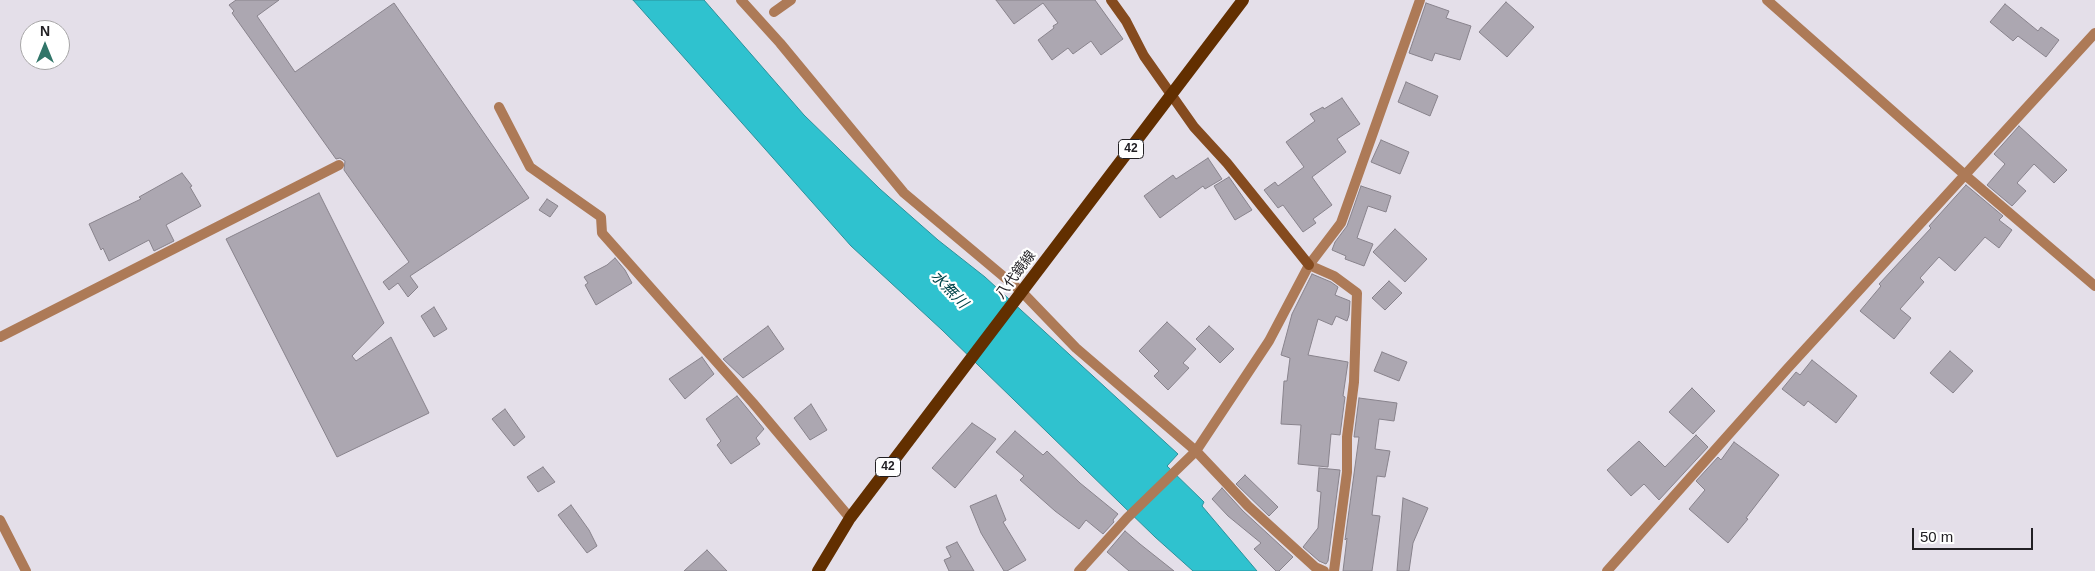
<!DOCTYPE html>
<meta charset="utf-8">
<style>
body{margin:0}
#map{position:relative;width:2095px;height:571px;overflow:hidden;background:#e4dfe9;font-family:Arial,sans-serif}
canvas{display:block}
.north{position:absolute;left:20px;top:20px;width:50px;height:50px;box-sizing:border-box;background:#fff;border:1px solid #a7a6a7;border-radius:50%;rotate:0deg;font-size:14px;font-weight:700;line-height:20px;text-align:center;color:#222024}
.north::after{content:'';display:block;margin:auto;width:18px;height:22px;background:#317569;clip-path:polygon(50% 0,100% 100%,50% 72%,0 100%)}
.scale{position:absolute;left:1912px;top:528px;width:121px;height:22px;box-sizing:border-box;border:2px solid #222024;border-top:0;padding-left:6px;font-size:15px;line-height:18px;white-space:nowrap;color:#222024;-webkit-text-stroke:4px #fff;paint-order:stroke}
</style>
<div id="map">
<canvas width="2095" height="571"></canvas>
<div class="north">N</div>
<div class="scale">50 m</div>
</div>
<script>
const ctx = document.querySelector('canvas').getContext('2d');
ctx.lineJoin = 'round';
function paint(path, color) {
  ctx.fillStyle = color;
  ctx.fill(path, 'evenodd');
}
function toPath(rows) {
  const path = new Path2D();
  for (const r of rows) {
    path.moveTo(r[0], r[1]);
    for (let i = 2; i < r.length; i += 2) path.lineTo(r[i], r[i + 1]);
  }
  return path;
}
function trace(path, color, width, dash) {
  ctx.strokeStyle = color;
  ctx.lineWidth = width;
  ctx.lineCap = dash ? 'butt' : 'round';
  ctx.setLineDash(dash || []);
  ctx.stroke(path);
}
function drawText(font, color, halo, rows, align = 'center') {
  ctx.font = font + ' Arial,"Noto Sans JP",sans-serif';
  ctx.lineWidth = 4.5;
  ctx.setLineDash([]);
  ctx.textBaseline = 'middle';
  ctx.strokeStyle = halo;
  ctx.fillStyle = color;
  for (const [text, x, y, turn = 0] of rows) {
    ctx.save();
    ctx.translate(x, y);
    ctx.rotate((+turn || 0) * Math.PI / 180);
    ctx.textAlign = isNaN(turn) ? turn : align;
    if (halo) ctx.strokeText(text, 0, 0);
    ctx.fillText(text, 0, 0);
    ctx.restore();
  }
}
const water = toPath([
 [633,0,704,0,804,115,880,189,938,240,985,277,1178,454,1167,466,1204,502,1202,506,1257,571,1193,571,1155,537,942,330,851,246,633,0]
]);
const building = toPath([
 [236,0,279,0,257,16,295,72,394,3,529,198,410,276,418,287,408,297,398,283,389,290,383,282,409,262,344,170,345,161,340,158,336,159,232,13,234,11,229,5,236,0],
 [996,0,1095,0,1123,39,1101,55,1091,41,1073,54,1068,48,1052,60,1038,40,1054,28,1053,26,1058,23,1043,3,1014,24,996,0],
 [1506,2,1534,27,1507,57,1479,32,1506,2],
 [1426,3,1449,11,1446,18,1471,26,1460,60,1435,53,1432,61,1409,53,1426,3],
 [2005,4,2038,31,2041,27,2059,40,2046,57,2018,36,2013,41,1990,22,2005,4],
 [1406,82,1438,96,1430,116,1398,102,1406,82],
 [1342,98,1360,124,1337,139,1346,152,1312,177,1332,205,1313,219,1316,223,1303,232,1283,205,1278,208,1264,190,1275,182,1278,186,1304,167,1286,142,1315,121,1310,114,1323,107,1324,109,1342,98],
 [2019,126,2067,170,2054,183,2034,164,2017,183,2026,191,2012,206,1987,185,2005,164,1994,154,2019,126],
 [1381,140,1409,152,1400,174,1371,162,1381,140],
 [1208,158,1222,179,1205,189,1203,186,1160,218,1144,196,1173,175,1176,179,1208,158],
 [182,173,192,186,190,187,201,206,166,225,174,241,154,251,149,240,109,261,103,248,101,250,89,224,141,199,139,197,182,173],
 [1229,177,1252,210,1235,220,1214,186,1229,177],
 [1966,185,2003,216,1999,220,2012,230,1999,248,1985,237,1955,271,1939,257,1920,278,1924,282,1900,309,1911,318,1894,339,1860,311,1881,286,1879,284,1931,228,1929,226,1966,185],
 [1361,186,1391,196,1386,212,1368,206,1357,238,1373,244,1364,266,1345,259,1346,256,1332,250,1335,242,1347,226,1361,186],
 [319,193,384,323,352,356,356,361,391,337,429,413,337,457,226,239,319,193],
 [547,199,558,206,550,217,539,210,547,199],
 [1395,229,1427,259,1405,282,1373,252,1395,229],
 [615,258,625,270,632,283,596,305,585,285,588,283,584,277,607,265,615,258],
 [1312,274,1331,282,1338,287,1335,295,1350,301,1349,315,1347,321,1336,316,1332,325,1318,319,1308,355,1348,362,1343,396,1345,397,1340,435,1331,434,1328,467,1298,464,1301,425,1281,424,1284,381,1287,381,1290,358,1281,355,1292,314,1312,274],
 [1389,281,1402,293,1385,310,1372,298,1389,281],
 [434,307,447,329,434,337,421,316,434,307],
 [1167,322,1196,349,1183,363,1189,368,1168,390,1154,376,1159,371,1139,351,1167,322],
 [768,326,784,349,743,378,723,359,768,326],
 [1209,326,1234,349,1220,363,1196,339,1209,326],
 [1950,351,1973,371,1953,393,1930,373,1950,351],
 [1382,352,1407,362,1399,381,1374,371,1382,352],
 [702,357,714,374,685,399,669,379,702,357],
 [1812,360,1857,396,1836,423,1808,401,1804,406,1782,389,1796,372,1800,375,1812,360],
 [1692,388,1715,411,1693,434,1669,412,1692,388],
 [737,396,764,429,756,438,760,444,731,464,717,445,721,441,706,419,737,396],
 [1359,398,1397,403,1394,421,1379,419,1375,449,1390,451,1385,477,1377,476,1372,515,1380,516,1372,571,1343,571,1347,538,1345,540,1359,437,1354,437,1359,398],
 [811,404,827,430,810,440,794,418,811,404],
 [505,409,525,437,514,446,492,419,505,409],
 [972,423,996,439,955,488,932,468,972,423],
 [1015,431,1043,455,1047,451,1080,483,1118,514,1113,520,1114,522,1103,534,1086,520,1079,529,1055,511,1020,480,1024,476,996,452,1015,431],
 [1696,435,1708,447,1659,500,1644,484,1631,496,1607,470,1639,441,1665,467,1696,435],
 [1734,442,1779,475,1746,518,1748,519,1728,543,1689,509,1705,490,1696,481,1718,457,1721,460,1734,442],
 [543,467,555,482,538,492,527,477,543,467],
 [1319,468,1340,470,1328,561,1326,564,1319,561,1303,547,1318,528,1321,492,1317,491,1319,468],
 [1245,475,1278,507,1269,516,1236,484,1245,475],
 [1222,488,1243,511,1293,557,1279,571,1276,571,1254,549,1261,543,1228,516,1212,499,1222,488],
 [996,495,1006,520,1003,522,1026,560,1007,571,1004,571,981,533,970,506,996,495],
 [1403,498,1428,508,1413,543,1409,571,1397,571,1403,498],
 [571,505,589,530,597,546,587,553,558,515,571,505],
 [1125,531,1140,544,1174,571,1129,571,1107,552,1125,531],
 [957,542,974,571,949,571,944,560,951,557,946,547,957,542],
 [707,550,727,571,684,571,707,550]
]);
const street = toPath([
 [741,0,780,43,904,193,1022,292,1076,348,1196,451,1248,506,1315,567,1324,571],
 [1767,0,1965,175,2095,286],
 [774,12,791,0],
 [499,107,530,167,601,217,602,233,753,403,850,518],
 [1309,265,1334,276,1357,293,1354,382,1347,437,1347,472,1334,571],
 [0,337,339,165],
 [0,520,26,571],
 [1079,571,1127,518,1196,451,1269,341,1309,265,1341,223,1420,0],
 [1607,571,1787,369,2095,33]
]);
const secondary = toPath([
 [1111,0,1126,21,1144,56,1194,127,1227,163,1309,265]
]);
const primary = toPath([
 [818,571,850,518,1243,0]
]);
const shields = [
 [1131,149,25],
 [888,467,25]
];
const shieldNames = [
 ["42",1131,149],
 ["42",888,467]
];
const streetNames = [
 ["八代鏡線",1016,275,-53]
];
const waterNames = [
 ["水無川",949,290,46]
];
paint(water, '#2fc2cf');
trace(water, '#2b919c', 1);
paint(building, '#aca7b1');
trace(building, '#88838c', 1);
trace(street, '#ad7a57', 10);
trace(secondary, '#854b1f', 10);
trace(primary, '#622f00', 12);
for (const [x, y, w] of shields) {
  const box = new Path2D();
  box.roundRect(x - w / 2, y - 9.5, w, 19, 4);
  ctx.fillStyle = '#fff';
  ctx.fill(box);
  trace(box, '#222024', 1);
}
drawText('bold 12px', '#222024', null, shieldNames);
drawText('14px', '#222024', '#fff', streetNames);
drawText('italic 15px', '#024449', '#fff', waterNames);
</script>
